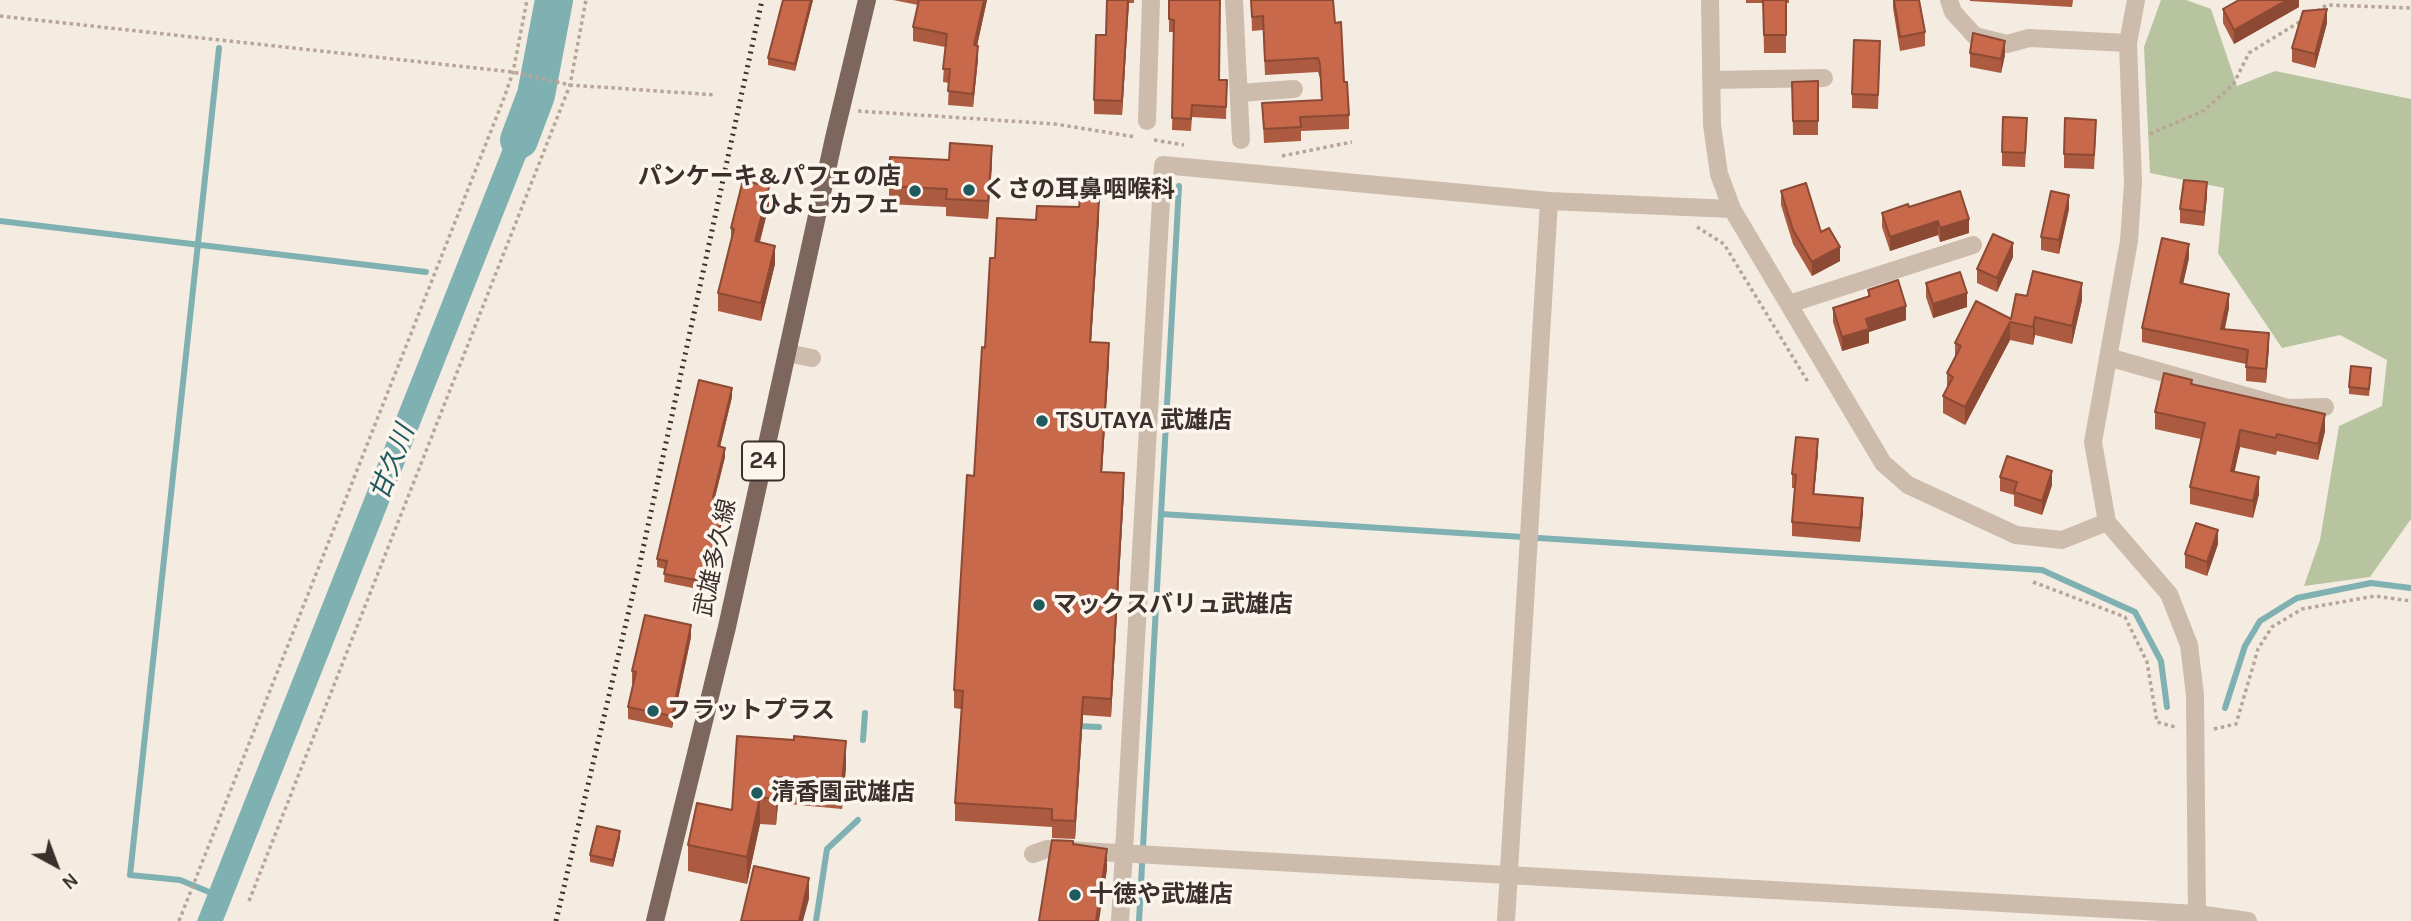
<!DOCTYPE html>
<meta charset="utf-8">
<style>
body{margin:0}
#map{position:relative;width:2411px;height:921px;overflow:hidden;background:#f4ebe1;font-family:Karla,sans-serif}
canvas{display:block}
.north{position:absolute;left:21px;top:830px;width:70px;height:70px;-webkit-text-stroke:5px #fbf5ee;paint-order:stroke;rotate:139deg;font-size:19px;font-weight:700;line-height:28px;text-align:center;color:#3b302b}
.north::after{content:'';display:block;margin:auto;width:24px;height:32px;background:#3b302b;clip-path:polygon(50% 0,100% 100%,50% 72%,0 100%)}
</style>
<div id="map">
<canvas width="2411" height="921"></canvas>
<div class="north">N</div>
</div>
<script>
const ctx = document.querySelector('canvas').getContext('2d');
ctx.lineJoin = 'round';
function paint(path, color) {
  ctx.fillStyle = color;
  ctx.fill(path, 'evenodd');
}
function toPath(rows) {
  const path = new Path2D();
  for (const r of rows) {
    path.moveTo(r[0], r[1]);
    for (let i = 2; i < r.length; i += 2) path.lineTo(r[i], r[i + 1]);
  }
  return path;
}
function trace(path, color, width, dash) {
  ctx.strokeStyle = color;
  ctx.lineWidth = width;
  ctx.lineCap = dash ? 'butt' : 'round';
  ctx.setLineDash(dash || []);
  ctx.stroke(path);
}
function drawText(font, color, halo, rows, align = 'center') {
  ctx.font = font + ' Karla,"Noto Sans JP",sans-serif';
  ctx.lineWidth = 7;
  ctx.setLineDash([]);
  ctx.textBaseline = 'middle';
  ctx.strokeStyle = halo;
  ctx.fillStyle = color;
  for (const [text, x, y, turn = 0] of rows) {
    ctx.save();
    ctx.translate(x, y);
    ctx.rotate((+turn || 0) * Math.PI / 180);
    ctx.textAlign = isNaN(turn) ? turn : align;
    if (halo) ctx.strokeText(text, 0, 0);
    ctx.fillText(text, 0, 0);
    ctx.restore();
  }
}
const green = toPath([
 [2161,0,2186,0,2211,9,2237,86,2275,71,2411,99,2411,519,2370,577,2304,586,2320,540,2339,426,2382,406,2387,360,2340,335,2282,348,2218,253,2224,188,2150,173,2144,47]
]);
const water = toPath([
 [526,90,551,94,223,921,197,921]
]);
const stream = toPath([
 [0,221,426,272],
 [1161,514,1179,186],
 [2225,708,2245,646,2260,621,2297,598,2371,583,2411,588],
 [1076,726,1099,727],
 [863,740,865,713],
 [214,894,180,880,130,875,219,48],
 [816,921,827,849,858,820],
 [1139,921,1161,514,2042,570,2135,612,2161,661,2167,707]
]);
const river = toPath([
 [519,140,536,95,554,0]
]);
const path = toPath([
 [2317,11,2327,5,2411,8],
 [0,16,513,72,570,85,716,95],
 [858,111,1055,124,1136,137],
 [2150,134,2203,111,2233,85,2249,53,2301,21],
 [1154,140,1184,145],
 [1282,156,1352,142],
 [1697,227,1724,244,1808,382],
 [2033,582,2125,617,2147,662,2157,722,2175,727],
 [2214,729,2236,724,2258,649,2272,627,2302,609,2375,596,2411,601],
 [249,901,570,85,586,0],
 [179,921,504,98,513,72,527,0]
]);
const minor = toPath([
 [1234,0,1241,140],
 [1710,0,1712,125,1719,174,1732,209,1883,463,1908,485,2016,535,2062,540,2107,522],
 [1949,0,1953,12,1975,36,2007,44,2029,38,2128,43],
 [2136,0,2128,43,2133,183,2129,241,2093,442,2107,522,2169,594,2189,645,2195,695,2197,921],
 [1711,80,1824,78],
 [1239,93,1294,89],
 [1147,121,1151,0],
 [1789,304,1973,245],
 [787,353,812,358],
 [2108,357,2288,408,2325,407],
 [1033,854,1047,849,2197,914,2248,921],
 [1120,921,1163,165,1549,201,1732,209],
 [1506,921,1549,201]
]);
const major = toPath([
 [655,921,727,627,834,138,867,0]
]);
const rail = toPath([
 [556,921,638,572,762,0]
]);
const wall = toPath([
 [813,0,795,71,768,65,768,58],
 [893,0,987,0,977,46,978,59,973,107,948,105,949,83,943,82,945,47,913,41,913,27,918,5],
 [1107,0,1134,0,1134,3,1129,3,1122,115,1094,114,1094,100,1106,35],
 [1169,0,1219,80,1227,80,1226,119,1192,117,1191,131,1172,130,1174,32,1169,32],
 [1251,0,1335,23,1349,115,1349,129,1301,131,1301,141,1264,143,1262,103,1321,100,1320,78,1318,72,1265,75,1263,30,1252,31],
 [1746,0,1789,0,1789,3,1786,3,1786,53,1764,53,1763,3,1746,3],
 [1893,0,1919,0,1925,32,1925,46,1900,51,1893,8],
 [1970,0,2073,0,2072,7,1970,1],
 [2299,0,2299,7,2234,44,2223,23,2223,9],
 [2327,23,2315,68,2292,62,2292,48],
 [1970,53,2005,55,2001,73,1970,67],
 [1880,55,1878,109,1852,108,1852,94],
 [1818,81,1818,135,1793,135,1792,82],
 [2027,132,2025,167,2002,166,2002,152],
 [2096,134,2094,169,2064,168,2064,154],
 [992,164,988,219,946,216,946,207,889,204,889,186],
 [1781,191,1821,232,1840,261,1812,276,1793,244,1781,205],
 [2207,196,2204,226,2180,223,2180,209],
 [769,205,760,242,775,264,761,321,718,311,718,293,731,242,731,228],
 [1909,207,1969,233,1940,242,1938,235,1890,251,1882,227,1882,213],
 [2069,209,2059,254,2041,250,2041,237],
 [1099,218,1091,342,1109,361,1102,472,1124,491,1111,717,1083,715,1075,839,1052,838,1052,827,955,821,955,803,961,709,954,708,954,690,974,476,985,348,995,258,1036,220],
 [2013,257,1997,292,1977,283,1977,269],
 [2189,258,2183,284,2229,308,2225,329,2269,347,2266,383,2246,381,2246,364,2142,342,2142,328],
 [1926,283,1967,307,1933,318,1926,297],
 [1868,290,1906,320,1869,332,1869,343,1842,351,1833,322,1833,308,1868,297],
 [2027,296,2082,300,2072,344,2035,335,2033,345,2010,340,1965,425,1943,413,1943,396,1947,389,1947,373,1955,358,1955,343,2011,319],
 [2371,375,2369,396,2349,394,2349,387],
 [2192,384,2325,431,2318,460,2277,451,2276,455,2240,447,2234,472,2259,494,2253,518,2190,504,2190,487,2201,439,2155,429,2155,412],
 [732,397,720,447,725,457,715,497,725,508,707,591,664,582,665,569,657,567,657,559],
 [1818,453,1814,494,1863,512,1860,542,1792,536,1792,522,1795,488,1792,488,1792,474],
 [2000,477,2052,485,2042,515,2014,506,2014,495,2000,491],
 [2218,544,2207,576,2185,568,2185,554],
 [691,637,672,728,628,719,628,707,633,683,632,683,632,671],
 [794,740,846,767,842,809,778,803,776,825,760,824,747,884,688,871,688,845,732,810],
 [620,838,613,867,590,862,590,855]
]);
const shadedWall = toPath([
 [811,0,813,0,795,71,795,64],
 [984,0,987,0,974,59,974,45],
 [1128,0,1129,0,1122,115,1122,101],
 [2287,0,2299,0,2299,7,2234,44,2234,30],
 [2327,9,2327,23,2315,68,2315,54],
 [2005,41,2005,55,2001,73,2001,59],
 [978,46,978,59,973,107,973,94],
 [992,146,992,164,988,219,988,201],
 [2207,182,2207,196,2204,226,2204,212],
 [769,187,769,205,755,259,755,241],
 [2069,195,2069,209,2059,254,2059,240],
 [1099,200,1099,218,1090,360,1090,342],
 [1969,219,1969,233,1940,242,1940,228],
 [1938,221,1938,235,1890,251,1890,237],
 [2013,243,2013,257,1997,292,1997,278],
 [2189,244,2189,258,2180,297,2180,283],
 [775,246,775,264,761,321,761,303],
 [1840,247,1840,261,1812,276,1812,262],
 [2082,283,2082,300,2072,344,2072,326],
 [1967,293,1967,307,1933,318,1933,304],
 [2229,294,2229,308,2221,343,2221,329],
 [1906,306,1906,320,1869,332,1869,343,1842,351,1842,337,1866,319],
 [2035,317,2035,335,2033,345,2033,327],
 [2010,322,2010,340,1965,425,1965,407],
 [2269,333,2269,347,2266,383,2266,369],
 [1109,343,1109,361,1101,490,1101,472],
 [732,388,732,397,718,455,718,446],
 [2325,414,2325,431,2318,460,2318,444],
 [2240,430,2240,447,2231,488,2231,471],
 [1818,439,1818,453,1813,508,1813,494],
 [725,448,725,457,713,505,713,497],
 [2052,471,2052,485,2042,515,2042,501],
 [1124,473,1124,491,1111,717,1111,699],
 [2259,477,2259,494,2253,518,2253,501],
 [1863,498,1863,512,1860,542,1860,528],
 [725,499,725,508,707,591,707,582],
 [2218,530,2218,544,2207,576,2207,562],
 [691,625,691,637,672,728,672,716],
 [1083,697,1083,715,1075,839,1075,821],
 [846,741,846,767,842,809,842,783],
 [778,777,778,803,776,825,776,799],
 [760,797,760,824,747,884,747,857],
 [620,831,620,838,613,867,613,860],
 [1107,849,1107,870,1099,921,1096,921],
 [809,878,809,899,803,921,799,921]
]);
const building = toPath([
 [783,0,811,0,795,64,768,58,783,0],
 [919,0,984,0,974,45,978,46,973,94,948,91,950,69,943,69,947,34,913,27,919,0],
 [1107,0,1128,0,1122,101,1094,100,1096,35,1106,35,1107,0],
 [1169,0,1220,0,1219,80,1227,80,1226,107,1192,105,1191,119,1172,118,1174,20,1169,19,1169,0],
 [1251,0,1333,0,1335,23,1341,22,1344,82,1347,82,1349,115,1300,117,1301,127,1264,129,1262,103,1322,100,1320,64,1318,58,1265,61,1263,16,1252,17,1251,0],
 [1763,0,1786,0,1786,35,1764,35,1763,0],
 [1894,0,1919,0,1925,32,1900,37,1894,0],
 [2239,0,2287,0,2234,30,2223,9,2239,0],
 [2327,9,2315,54,2292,48,2303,11,2327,9],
 [1973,33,2005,41,2001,59,1970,53,1973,33],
 [1854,40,1880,41,1878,95,1852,94,1854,40],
 [1818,81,1818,121,1793,121,1792,82,1818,81],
 [2003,117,2027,118,2025,153,2002,152,2003,117],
 [2065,118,2096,120,2094,155,2064,154,2065,118],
 [950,143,992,146,988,201,946,199,947,189,889,186,890,157,949,160,950,143],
 [743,180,769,187,755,241,775,246,761,303,718,293,734,229,731,228,743,180],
 [2184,180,2207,182,2204,212,2180,209,2184,180],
 [1806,183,1821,232,1829,228,1840,247,1812,262,1793,230,1781,191,1806,183],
 [1960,191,1969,219,1940,228,1938,221,1890,237,1882,213,1908,204,1909,207,1960,191],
 [2051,191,2069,195,2059,240,2041,237,2051,191],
 [1080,199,1099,200,1090,342,1109,343,1101,472,1124,473,1111,699,1083,697,1075,821,1052,820,1052,809,955,803,963,691,954,690,967,475,974,476,982,347,985,348,990,258,995,258,997,218,1036,220,1037,206,1079,207,1080,199],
 [1993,234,2013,243,1997,278,1977,269,1993,234],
 [2162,238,2189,244,2180,283,2229,294,2221,329,2269,333,2266,369,2246,367,2248,350,2142,328,2162,238],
 [2033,271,2082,283,2072,326,2035,317,2033,327,2010,322,1965,407,1943,396,1953,377,1947,373,1961,346,1955,343,1976,301,2011,319,2016,294,2027,296,2033,271],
 [1960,272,1967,293,1933,304,1926,283,1960,272],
 [1898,280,1906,306,1866,319,1869,329,1842,337,1833,308,1870,296,1868,290,1898,280],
 [2351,366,2371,368,2369,389,2349,387,2351,366],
 [2164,373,2192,380,2191,384,2325,414,2318,444,2277,434,2276,438,2240,430,2231,471,2259,477,2253,501,2190,487,2205,423,2155,412,2164,373],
 [699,380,732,388,718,446,725,448,713,497,725,499,707,582,664,574,667,561,657,559,699,380],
 [1796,437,1818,439,1813,494,1863,498,1860,528,1792,522,1796,475,1792,474,1796,437],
 [2007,456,2052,471,2042,501,2014,492,2017,482,2000,477,2007,456],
 [2196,523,2218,530,2207,562,2185,554,2196,523],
 [645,615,691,625,672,716,628,707,636,672,632,671,645,615],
 [737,736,794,740,794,736,846,741,842,783,778,777,776,799,760,797,747,857,688,845,697,803,732,810,737,736],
 [597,826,620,831,613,860,590,855,597,826],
 [1052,840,1073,841,1073,844,1107,849,1096,921,1039,921,1052,840],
 [754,866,809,878,799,921,741,921,754,866]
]);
const markers = [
 [969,190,7,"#1f5a5e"],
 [915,191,7,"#1f5a5e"],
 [1042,421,7,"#1f5a5e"],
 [1039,605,7,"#1f5a5e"],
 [653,711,7,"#1f5a5e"],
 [757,793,7,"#1f5a5e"],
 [1075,895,7,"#1f5a5e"]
];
const shields = [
 [763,461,42]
];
const shieldNames = [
 ["24",763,461]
];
const poiNames = [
 ["パンケーキ&パフェの店",901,177,"right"],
 ["ひよこカフェ",901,205,"right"],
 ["くさの耳鼻咽喉科",983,190],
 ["TSUTAYA 武雄店",1056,421],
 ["マックスバリュ武雄店",1053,605],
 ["フラットプラス",667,711],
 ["清香園武雄店",771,793],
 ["十徳や武雄店",1089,895]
];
const streetNames = [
 ["武雄多久線",716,558,-78]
];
const waterNames = [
 ["甘久川",393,463,-69]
];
paint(green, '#b8c4a0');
paint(water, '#7fb0b2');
trace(stream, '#7fb0b2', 6);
trace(river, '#7fb0b2', 38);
trace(path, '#b9a596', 3.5, [3.5, 3.5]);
trace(minor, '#cdbbac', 18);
trace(major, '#7d675c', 18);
trace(rail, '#3b302b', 5, [2, 5]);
paint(wall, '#ac5a40');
paint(shadedWall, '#8c4a34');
paint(building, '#c8694b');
trace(building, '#8c4a34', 2);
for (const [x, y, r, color] of markers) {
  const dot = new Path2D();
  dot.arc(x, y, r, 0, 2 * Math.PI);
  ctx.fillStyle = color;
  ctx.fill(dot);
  trace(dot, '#fbf5ee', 2.5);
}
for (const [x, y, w] of shields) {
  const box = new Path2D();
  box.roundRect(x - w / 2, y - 19.5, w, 39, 5);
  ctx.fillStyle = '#fbf5ee';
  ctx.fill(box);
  trace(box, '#3b302b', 2);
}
drawText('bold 23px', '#3b302b', null, shieldNames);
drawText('bold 24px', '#3b302b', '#fbf5ee', poiNames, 'left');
drawText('24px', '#3b302b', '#fbf5ee', streetNames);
drawText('italic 26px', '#1f5a5e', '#fbf5ee', waterNames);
</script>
